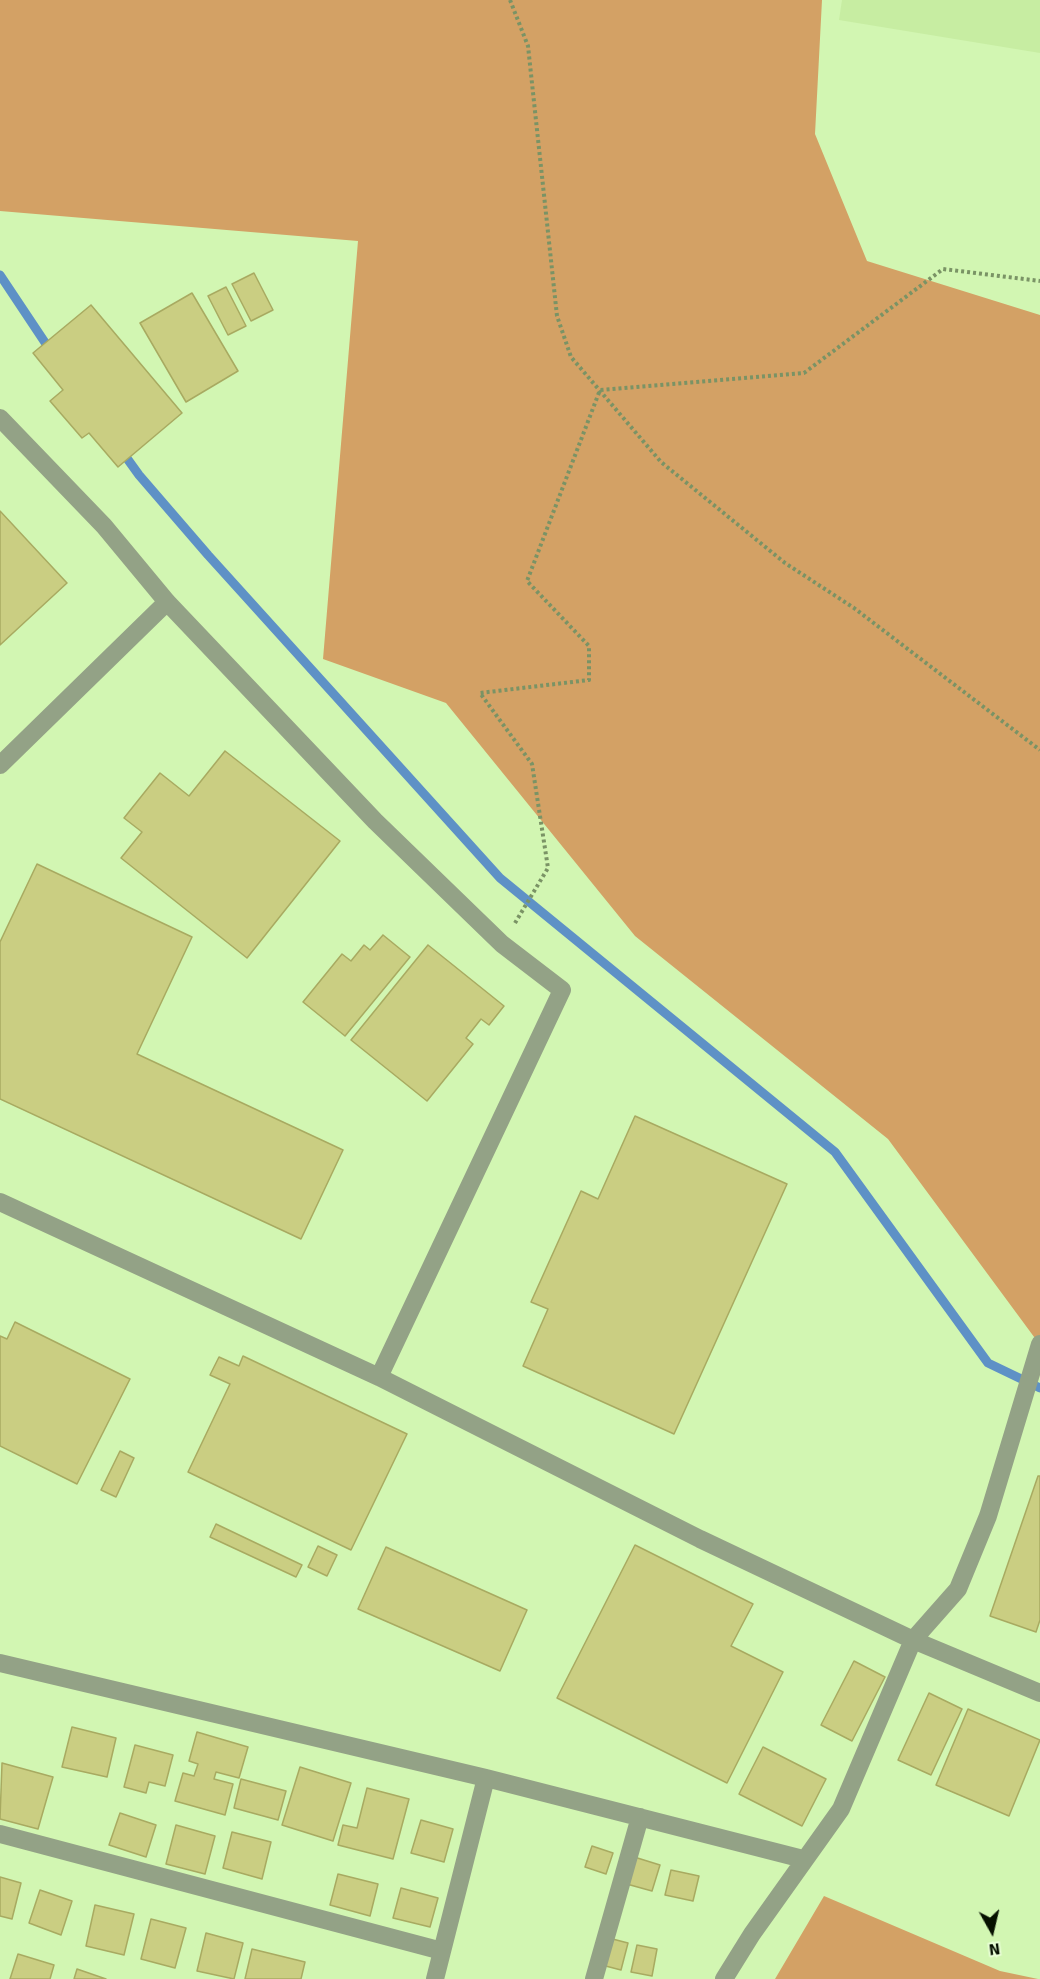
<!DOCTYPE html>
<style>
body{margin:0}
#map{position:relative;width:1040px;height:1979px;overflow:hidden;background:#d2f6b2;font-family:Signika,sans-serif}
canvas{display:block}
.north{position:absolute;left:962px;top:1901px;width:60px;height:60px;-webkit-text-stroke:4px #e8fed5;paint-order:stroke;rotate:172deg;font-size:16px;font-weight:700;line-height:24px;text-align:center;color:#061100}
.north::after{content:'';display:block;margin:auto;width:21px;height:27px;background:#061100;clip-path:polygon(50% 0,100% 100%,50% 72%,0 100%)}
</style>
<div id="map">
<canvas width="1040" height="1979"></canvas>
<div class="north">N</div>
</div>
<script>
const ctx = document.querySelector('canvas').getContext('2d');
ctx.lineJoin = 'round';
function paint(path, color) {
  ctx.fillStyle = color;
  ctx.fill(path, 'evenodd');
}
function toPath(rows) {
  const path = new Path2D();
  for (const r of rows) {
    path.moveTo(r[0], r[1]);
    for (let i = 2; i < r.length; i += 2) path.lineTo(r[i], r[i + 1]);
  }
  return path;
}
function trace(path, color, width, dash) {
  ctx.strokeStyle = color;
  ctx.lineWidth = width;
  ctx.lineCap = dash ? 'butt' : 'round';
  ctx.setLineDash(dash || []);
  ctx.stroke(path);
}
const built = toPath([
 [842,0,1040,0,1040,53,839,20]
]);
const forest = toPath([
 [0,0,822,0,815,134,867,261,1040,315,1040,1345,888,1139,635,936,446,703,323,659,358,241,0,211],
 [824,1896,1000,1971,1038,1979,775,1979]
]);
const stream = toPath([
 [0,275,52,353],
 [121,450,139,475,208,555,500,878,835,1152,988,1363,1040,1388]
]);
const building = toPath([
 [254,273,273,310,251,321,232,284,254,273],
 [226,287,246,326,228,335,208,296,226,287],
 [192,293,238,371,186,402,140,323,192,293],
 [91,305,182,413,118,467,89,433,82,438,50,401,63,390,33,353,91,305],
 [0,511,67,583,0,645,0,511],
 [225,751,340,841,247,958,121,858,142,832,124,818,160,773,189,796,225,751],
 [37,864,192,937,137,1054,343,1150,301,1239,0,1099,0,942,37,864],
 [383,935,410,957,345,1036,303,1002,342,954,351,961,364,945,370,950,383,935],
 [428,945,504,1006,489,1025,481,1019,466,1038,473,1044,427,1101,351,1040,428,945],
 [635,1116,787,1184,674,1434,523,1366,548,1309,531,1302,581,1191,598,1199,635,1116],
 [15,1322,130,1379,77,1484,0,1446,0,1336,7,1339,15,1322],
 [243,1356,407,1434,351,1550,188,1472,230,1384,210,1375,219,1357,239,1366,243,1356],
 [120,1451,134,1458,116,1497,101,1490,120,1451],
 [1038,1476,1040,1476,1040,1620,1036,1632,990,1616,1038,1476],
 [216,1524,302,1565,296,1577,210,1537,216,1524],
 [635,1545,753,1604,731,1646,783,1672,727,1783,557,1698,635,1545],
 [318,1546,337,1555,327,1576,308,1567,318,1546],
 [386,1547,527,1610,500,1671,358,1609,386,1547],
 [854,1661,885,1677,852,1741,821,1725,854,1661],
 [929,1693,962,1709,931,1775,898,1760,929,1693],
 [968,1709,1040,1740,1009,1816,936,1785,968,1709],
 [72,1727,116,1738,107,1777,62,1767,72,1727],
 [197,1732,248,1747,239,1778,216,1772,214,1779,233,1784,225,1815,175,1801,183,1773,194,1776,198,1764,189,1761,197,1732],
 [135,1745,173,1755,165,1786,149,1782,146,1793,124,1787,135,1745],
 [763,1747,826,1779,802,1826,739,1794,763,1747],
 [2,1763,53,1777,38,1829,0,1819,2,1763],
 [300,1767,351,1783,333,1841,282,1825,300,1767],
 [241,1779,286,1791,278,1820,234,1808,241,1779],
 [367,1788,409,1799,393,1859,338,1845,343,1825,357,1828,367,1788],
 [120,1813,156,1825,146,1857,109,1845,120,1813],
 [421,1820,453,1829,444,1862,411,1853,421,1820],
 [176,1825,215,1836,205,1874,166,1864,176,1825],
 [232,1832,271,1842,262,1879,223,1868,232,1832],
 [592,1846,613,1853,606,1874,585,1867,592,1846],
 [631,1856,660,1865,652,1891,623,1883,631,1856],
 [671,1870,699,1876,693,1901,665,1895,671,1870],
 [338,1874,378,1884,370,1916,330,1905,338,1874],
 [0,1877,21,1883,12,1919,0,1916,0,1877],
 [401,1888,438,1898,430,1927,393,1918,401,1888],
 [40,1890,72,1901,61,1935,29,1923,40,1890],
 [95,1905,134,1914,124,1955,86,1946,95,1905],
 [151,1919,186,1928,175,1968,141,1959,151,1919],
 [206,1933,243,1943,234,1979,197,1971,206,1933],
 [601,1936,628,1943,621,1970,594,1963,601,1936],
 [637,1945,657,1949,652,1976,631,1972,637,1945],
 [252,1949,305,1962,301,1979,245,1979,252,1949],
 [18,1954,54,1965,50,1979,10,1979,18,1954],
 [77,1969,106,1979,74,1979,77,1969]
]);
const path = toPath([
 [510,0,528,46,557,316,571,357,661,462,785,563,854,608,1040,750],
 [515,923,548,868,532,764,480,693,589,680,589,646,527,581,600,390,804,373,943,269,1040,281]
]);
const minor = toPath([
 [0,418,104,526,167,602,375,821,502,944,562,990,379,1377],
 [0,765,167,602],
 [0,1202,379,1377,700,1539,913,1640,1040,1693],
 [0,1663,486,1778,803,1859],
 [0,1834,442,1951],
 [435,1979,486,1778],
 [594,1979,640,1817],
 [724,1979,752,1934,841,1809,913,1640,958,1589,988,1516,1040,1344]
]);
paint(built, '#c7eda2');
paint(forest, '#d3a165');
trace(stream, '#5e91c6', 9);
paint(building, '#cace82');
trace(building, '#a8aa61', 1.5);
trace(path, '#7a9365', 4, [3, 3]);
trace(minor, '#93a286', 18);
</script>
